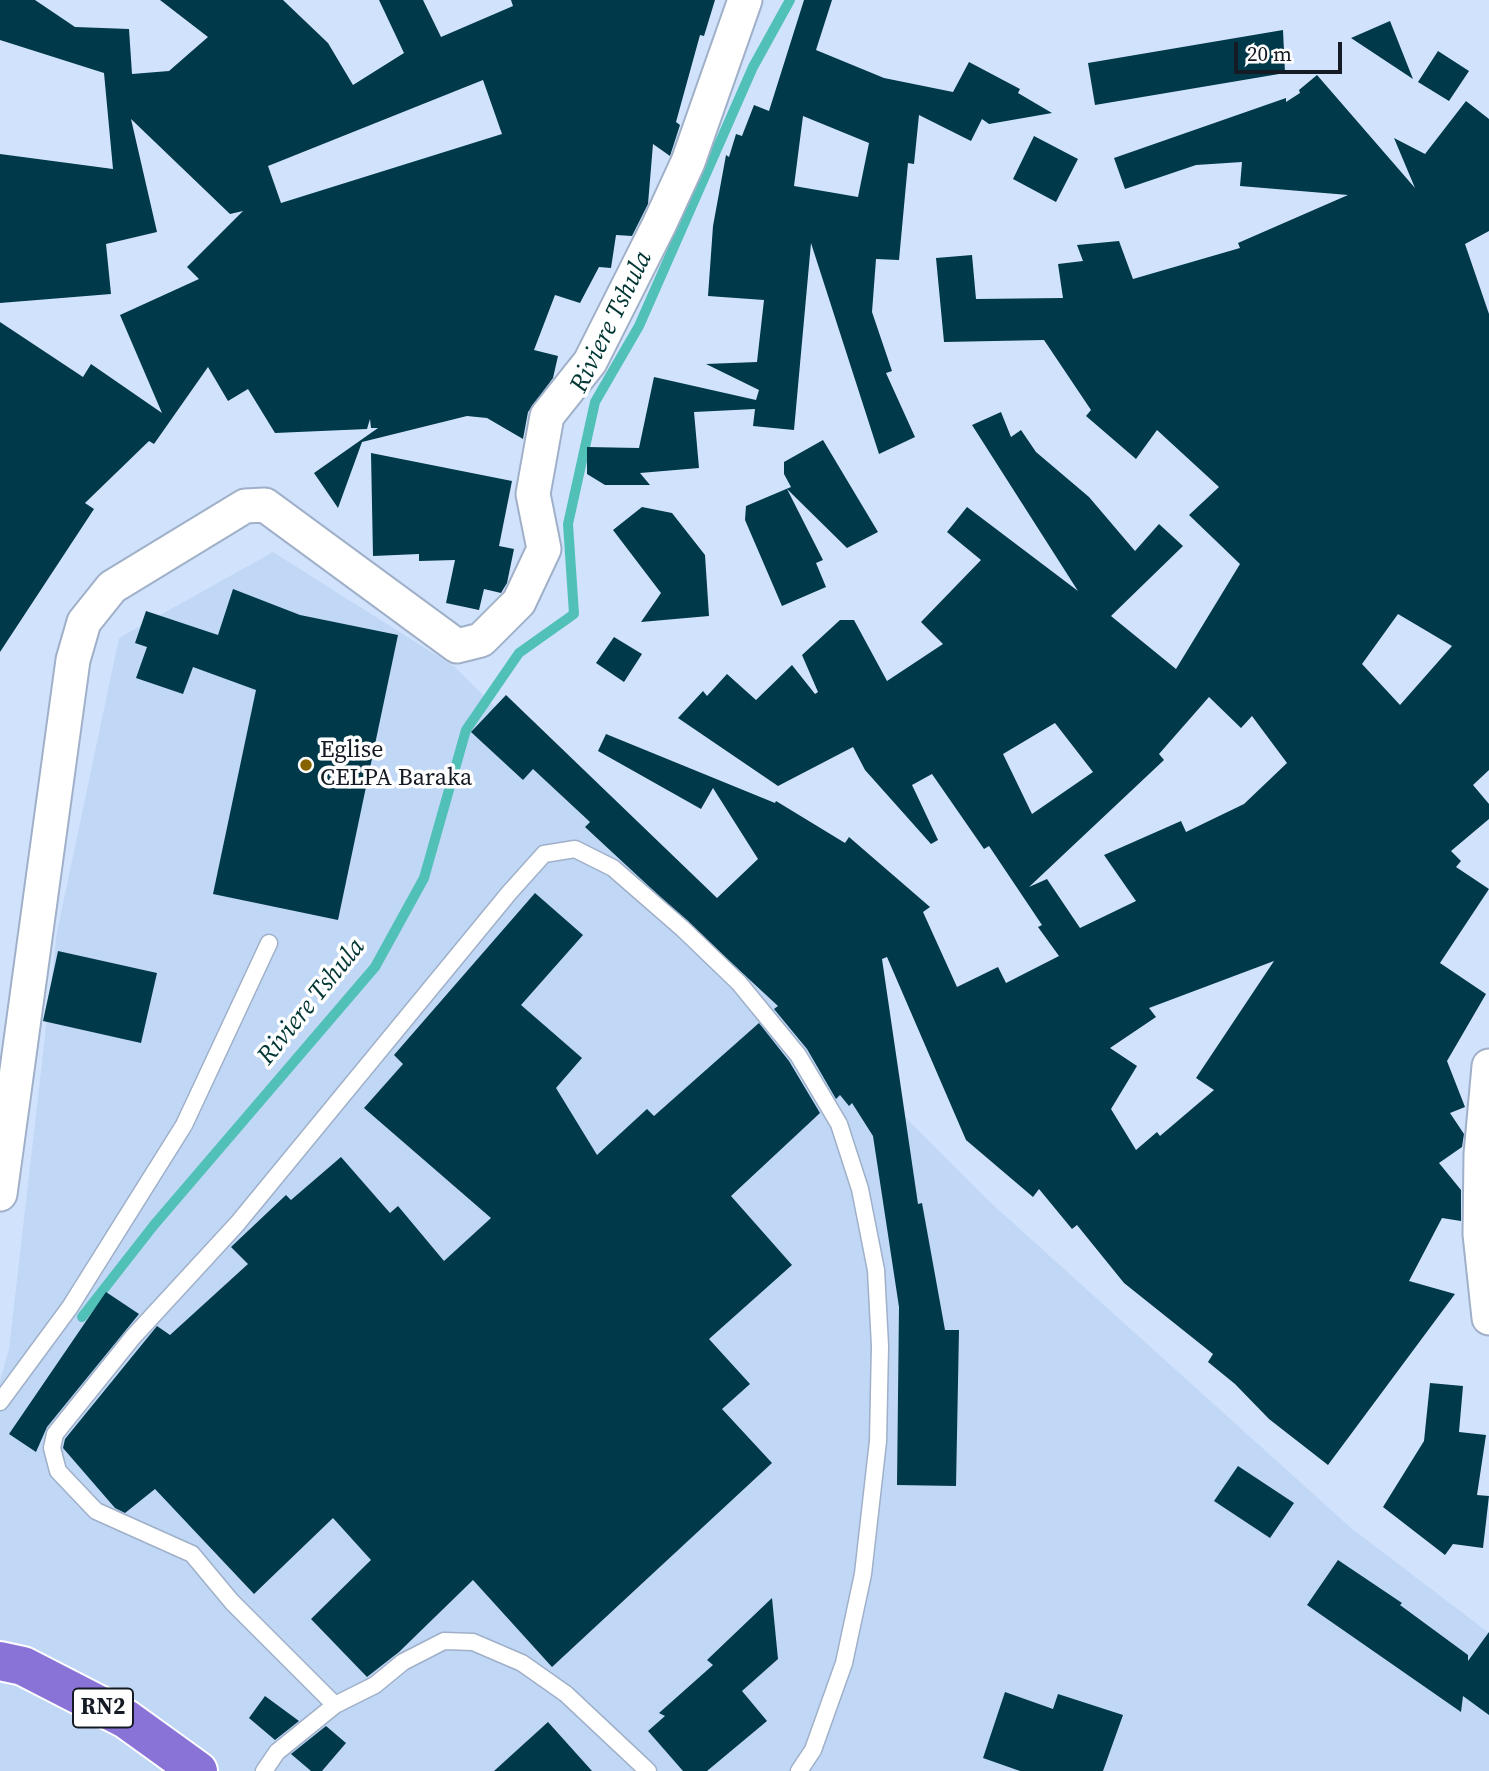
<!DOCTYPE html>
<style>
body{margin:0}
#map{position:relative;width:1489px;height:1771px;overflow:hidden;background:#d1e3fc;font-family:"Source Serif 4",serif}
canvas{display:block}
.scale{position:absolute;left:1234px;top:42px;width:108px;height:32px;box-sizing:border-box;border:4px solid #141b24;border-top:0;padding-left:9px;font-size:21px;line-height:24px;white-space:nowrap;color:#141b24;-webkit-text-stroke:5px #fff;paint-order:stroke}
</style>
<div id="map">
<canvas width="1489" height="1771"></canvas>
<div class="scale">20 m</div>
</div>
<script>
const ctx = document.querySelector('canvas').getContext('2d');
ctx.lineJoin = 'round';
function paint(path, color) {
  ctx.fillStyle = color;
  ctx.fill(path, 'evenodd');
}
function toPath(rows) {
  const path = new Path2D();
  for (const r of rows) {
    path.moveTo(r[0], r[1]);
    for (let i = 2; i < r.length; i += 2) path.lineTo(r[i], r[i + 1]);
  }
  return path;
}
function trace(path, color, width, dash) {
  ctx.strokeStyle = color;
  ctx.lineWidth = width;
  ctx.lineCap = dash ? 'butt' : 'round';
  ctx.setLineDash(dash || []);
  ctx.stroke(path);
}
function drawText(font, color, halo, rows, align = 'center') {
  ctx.font = font + ' "Source Serif 4",serif';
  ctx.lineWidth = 7;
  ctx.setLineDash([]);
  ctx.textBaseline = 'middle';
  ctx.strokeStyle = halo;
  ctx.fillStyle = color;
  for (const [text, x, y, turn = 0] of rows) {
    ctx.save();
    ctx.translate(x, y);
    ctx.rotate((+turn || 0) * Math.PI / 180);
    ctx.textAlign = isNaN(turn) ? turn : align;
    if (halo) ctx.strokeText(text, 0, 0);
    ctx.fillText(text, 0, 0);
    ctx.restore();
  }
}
const built = toPath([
 [273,552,455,667,991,1203,1351,1528,1489,1633,1489,1771,0,1771,0,1381,9,1349,57,932,119,638]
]);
const stream = toPath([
 [82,1317,154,1225,375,967,424,878,466,730,519,653,574,614,568,524,595,402,639,326,753,67,790,0]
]);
const building = toPath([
 [0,0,35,0,75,27,129,29,132,74,169,71,208,37,160,0,283,0,328,43,353,85,404,53,379,0,423,0,441,37,513,6,511,0,715,0,704,36,700,35,676,122,680,125,670,156,653,144,648,204,632,236,616,235,611,268,599,267,580,303,555,295,534,350,558,356,553,378,528,412,523,439,487,418,467,416,362,442,338,508,314,473,378,428,371,428,370,419,367,429,275,433,248,389,228,401,208,367,154,444,149,441,85,503,94,509,0,652,0,322,83,377,91,364,162,413,120,315,199,279,187,267,243,211,230,214,131,119,157,232,106,244,111,294,0,303,0,154,113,169,104,73,0,40],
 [483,80,502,134,281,203,268,166],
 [804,0,832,0,816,50,884,78,953,92,969,62,1020,89,1018,93,1052,113,989,124,982,119,971,141,919,115,914,164,908,163,899,260,876,259,872,312,892,371,886,373,915,437,879,454,811,243,794,430,753,426,755,409,694,412,699,468,640,473,650,485,605,485,587,474,587,447,639,448,654,377,756,400,759,390,706,364,757,362,764,300,708,296,713,226,726,155,729,157,736,134,742,136,754,105,769,111],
 [803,116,869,143,858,197,794,186],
 [1390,21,1413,79,1351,38],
 [1283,30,1285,73,1095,105,1088,63],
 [1438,51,1469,71,1449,101,1418,82],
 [1317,75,1415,188,1394,138,1425,154,1466,101,1489,119,1489,231,1465,244,1489,314,1489,770,1473,785,1489,804,1489,819,1451,851,1461,861,1456,867,1489,889,1440,963,1486,994,1447,1061,1465,1107,1450,1113,1464,1134,1462,1147,1439,1163,1461,1190,1461,1221,1442,1218,1409,1281,1455,1294,1328,1465,1269,1419,1235,1384,1208,1362,1213,1354,1124,1283,1077,1225,1072,1229,1039,1189,1033,1197,966,1140,887,957,882,959,918,1204,922,1203,945,1330,959,1330,956,1486,897,1485,899,1307,873,1136,852,1103,849,1106,840,1095,836,1099,807,1049,774,1009,778,1006,585,827,590,822,533,769,523,780,471,732,506,695,717,898,758,859,713,788,701,809,598,751,606,734,775,803,776,801,845,843,849,837,930,907,923,912,957,987,998,967,1006,983,1059,956,1038,927,1042,925,989,846,984,849,932,774,912,785,938,840,931,844,865,770,853,747,778,786,678,718,703,691,707,696,727,674,756,700,792,665,815,694,818,692,802,655,840,620,854,620,887,681,943,644,921,622,981,560,947,532,967,507,1078,591,972,425,1001,412,1011,437,1021,430,1036,452,1089,497,1135,551,1159,524,1183,546,1111,616,1176,669,1240,564,1189,515,1219,487,1157,430,1136,459,1086,416,1091,410,1044,340,944,342,936,258,972,255,976,299,1063,298,1058,264,1083,261,1077,245,1119,241,1133,279,1240,248,1238,243,1348,195,1240,186,1242,162,1196,165,1125,189,1114,158,1286,98,1286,102,1300,93,1299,90],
 [1398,614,1452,646,1400,705,1362,664],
 [1209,697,1241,728,1252,716,1287,763,1244,804,1186,832,1181,821,1104,855,1136,901,1080,928,1047,879,1029,887,1164,760,1159,754],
 [1055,723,1093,772,1032,814,1003,754],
 [1274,961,1196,1078,1214,1090,1160,1136,1157,1132,1136,1150,1111,1109,1137,1066,1110,1048,1156,1017,1149,1008],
 [1034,136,1078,159,1056,202,1013,179],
 [823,440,878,532,847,548,787,489,823,560,816,563,826,587,782,606,745,520,746,506,791,487,784,474,784,462],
 [371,453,512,481,499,546,514,549,507,583,501,593,484,589,479,610,446,603,455,560,419,561,419,554,373,556],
 [642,507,672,513,705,555,709,616,641,622,661,593,613,530],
 [233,589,300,615,398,635,338,920,213,894,256,690,193,667,183,694,136,678,147,647,135,643,146,611,218,635],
 [614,637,642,654,624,682,596,663],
 [535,893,583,935,521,1005,582,1058,556,1088,597,1155,647,1109,654,1116,759,1023,789,1061,820,1113,731,1196,792,1265,709,1339,750,1384,722,1409,772,1463,552,1667,473,1580,399,1652,367,1677,311,1619,371,1560,333,1518,254,1594,155,1489,125,1513,115,1508,63,1448,65,1439,157,1326,170,1335,248,1264,231,1247,286,1195,291,1200,341,1157,390,1213,398,1206,444,1261,491,1218,364,1108,403,1064,394,1055],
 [58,951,157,973,141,1043,43,1021],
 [106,1292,139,1314,47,1427,36,1452,9,1434],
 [1430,1383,1463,1386,1459,1432,1486,1435,1477,1495,1489,1496,1483,1548,1453,1544,1445,1555,1383,1507,1424,1441],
 [1238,1466,1294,1503,1270,1538,1214,1501],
 [1338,1560,1402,1603,1400,1605,1468,1655,1468,1661,1489,1632,1489,1715,1463,1696,1461,1712,1307,1605],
 [772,1598,778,1659,742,1691,767,1721,707,1771,683,1771,648,1731,665,1716,659,1713,713,1665,707,1660],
 [1005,1692,1053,1709,1058,1694,1123,1715,1103,1771,1020,1771,983,1758],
 [265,1696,299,1721,275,1740,249,1718],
 [548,1722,592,1771,494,1771],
 [326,1726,346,1743,322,1771,311,1771,291,1754]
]);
const lane = toPath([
 [0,1402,70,1307,184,1125,269,943],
 [335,1705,232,1602,192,1554,96,1511,58,1471,52,1448,55,1434,133,1337,237,1224,509,893,544,854,575,849,613,868,683,929,739,983,798,1055,839,1124,860,1189,876,1270,880,1346,878,1441,863,1574,844,1663,813,1750,799,1771],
 [264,1771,277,1752,335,1705,375,1685,403,1662,444,1641,473,1642,522,1663,566,1694,648,1771]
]);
const street = toPath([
 [1489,1066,1481,1154,1480,1234,1489,1318],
 [0,1194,73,660,84,622,112,587,245,506,265,505,457,646,481,640,519,602,544,549,533,494,547,416,590,362,659,225,688,162,745,0]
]);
const highway = toPath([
 [0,1661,23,1666,126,1719,198,1771]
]);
const markers = [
 [306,765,7,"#876300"]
];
const shields = [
 [103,1708,60]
];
const shieldNames = [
 ["RN2",103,1708]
];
const poiNames = [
 ["Eglise",320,751],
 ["CELPA Baraka",320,779]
];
const waterNames = [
 ["Riviere Tshula",612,322,-64],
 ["Riviere Tshula",312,1002,-51]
];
paint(built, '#c0d7f6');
trace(stream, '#51c0b7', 10);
paint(building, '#003949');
trace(lane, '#9fb0c8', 19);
trace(street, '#9fb0c8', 37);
trace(highway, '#fff', 42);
trace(lane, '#fff', 16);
trace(street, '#fff', 33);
trace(highway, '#8a73d6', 38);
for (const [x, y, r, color] of markers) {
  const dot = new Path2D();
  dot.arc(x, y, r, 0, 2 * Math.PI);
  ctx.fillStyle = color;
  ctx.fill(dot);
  trace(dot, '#fff', 2.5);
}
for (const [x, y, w] of shields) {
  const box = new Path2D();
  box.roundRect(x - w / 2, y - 19.5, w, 39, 5);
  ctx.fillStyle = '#fff';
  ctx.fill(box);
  trace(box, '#141b24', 2);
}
drawText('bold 23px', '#141b24', null, shieldNames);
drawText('24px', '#141b24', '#fff', poiNames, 'left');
drawText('italic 26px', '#003633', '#fff', waterNames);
</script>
